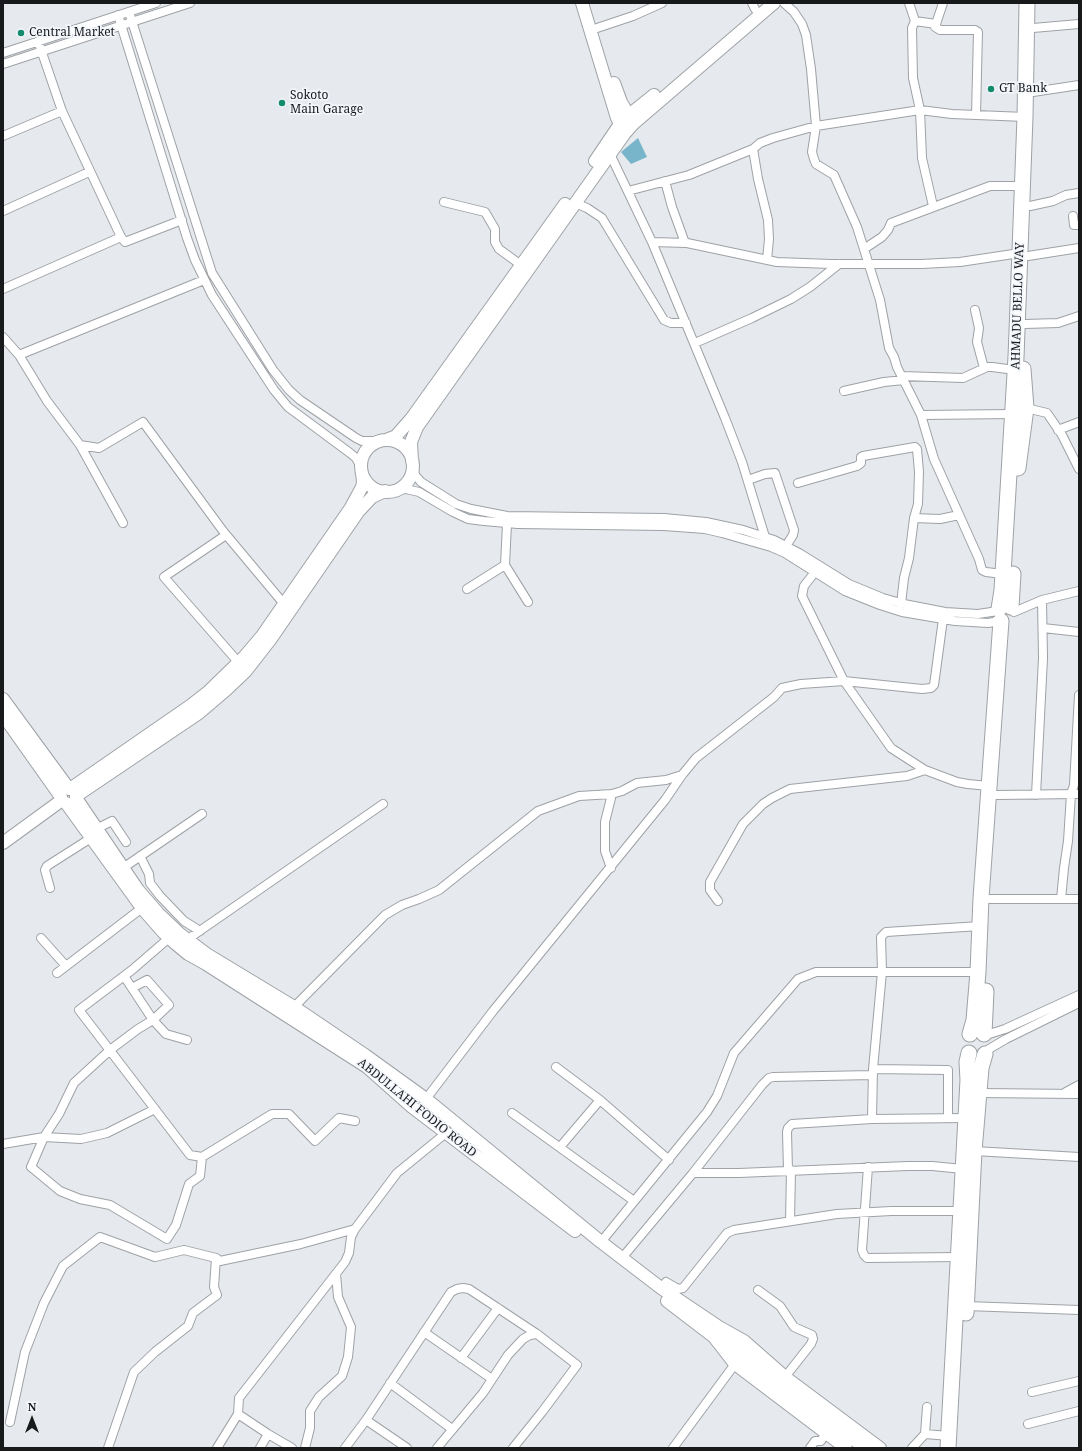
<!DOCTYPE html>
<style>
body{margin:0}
#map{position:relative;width:1082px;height:1451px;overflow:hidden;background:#e6e9ee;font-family:"Noto Serif",serif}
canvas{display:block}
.frame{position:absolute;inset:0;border:4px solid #18191b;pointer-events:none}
.north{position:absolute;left:12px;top:1399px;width:40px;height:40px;-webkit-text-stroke:3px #f3f7fc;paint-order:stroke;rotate:0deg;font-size:11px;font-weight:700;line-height:16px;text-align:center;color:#18191b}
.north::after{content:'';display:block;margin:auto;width:14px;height:18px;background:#18191b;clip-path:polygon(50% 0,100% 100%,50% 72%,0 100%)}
</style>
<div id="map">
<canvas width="1082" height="1451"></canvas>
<div class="frame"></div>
<div class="north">N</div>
</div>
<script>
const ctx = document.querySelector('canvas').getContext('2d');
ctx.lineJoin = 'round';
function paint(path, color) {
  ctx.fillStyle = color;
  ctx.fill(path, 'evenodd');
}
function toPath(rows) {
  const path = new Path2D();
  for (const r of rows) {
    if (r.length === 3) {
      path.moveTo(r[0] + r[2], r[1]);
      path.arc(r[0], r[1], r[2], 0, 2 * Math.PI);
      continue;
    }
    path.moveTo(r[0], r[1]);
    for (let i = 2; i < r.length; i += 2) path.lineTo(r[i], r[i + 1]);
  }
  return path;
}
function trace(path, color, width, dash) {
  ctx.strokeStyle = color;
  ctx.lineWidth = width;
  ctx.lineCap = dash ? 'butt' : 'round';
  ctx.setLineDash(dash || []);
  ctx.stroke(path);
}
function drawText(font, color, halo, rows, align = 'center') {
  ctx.font = font + ' "Noto Serif",serif';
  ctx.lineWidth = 3.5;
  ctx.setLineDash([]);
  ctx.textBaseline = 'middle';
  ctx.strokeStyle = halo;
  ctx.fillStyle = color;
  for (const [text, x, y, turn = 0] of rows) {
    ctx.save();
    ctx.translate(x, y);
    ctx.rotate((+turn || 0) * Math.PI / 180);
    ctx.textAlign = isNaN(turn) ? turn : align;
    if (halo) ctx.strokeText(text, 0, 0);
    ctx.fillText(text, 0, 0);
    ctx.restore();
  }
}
const water = toPath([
 [638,138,647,157,631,164,621,152]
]);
const street = toPath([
 [752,3,755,9],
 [784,3,794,12,802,24,806,35,811,69,816,126,812,152,814,159,816,164,834,175,857,227,880,300,889,348,894,357,897,367,921,415,934,459,979,559,982,570,986,572,1003,574],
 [909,3,915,21,912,28,913,78,920,110,922,158,933,206],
 [943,3,935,27,940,30,975,30,978,32,976,115],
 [129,12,212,273,273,370,289,390,300,400,356,438,362,441,381,441],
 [118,15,187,238,195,260,212,295,274,390,288,407,350,453,356,458,361,467],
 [915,21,936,24],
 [597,28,633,16,662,3],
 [1033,28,1079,24],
 [38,41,62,111,121,237,125,242,182,220],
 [3,53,156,3],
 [3,64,190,3],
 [1033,92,1079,85],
 [3,136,62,111],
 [753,149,758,179,768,220,769,239,767,260],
 [610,154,652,242,725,418,742,462,765,537],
 [665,181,672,207,685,243],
 [628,191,689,175,753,149,760,143,773,138,816,126,920,110,952,114,1025,117],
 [444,202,485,212,495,229,495,242,499,249,521,265],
 [575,203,587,208,602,218,664,320,671,323,686,323],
 [1030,206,1053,201,1066,195,1079,193],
 [3,211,89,172],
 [1073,216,1074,225,1079,225],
 [652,242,687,243,777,262,831,264,921,264,960,262,1020,253],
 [864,249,882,237,888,230,891,223,990,186,1023,186],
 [1028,256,1079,248],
 [3,289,121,237],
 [975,310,979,328,977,342,984,368],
 [1025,324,1058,323,1079,316],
 [3,337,19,355,47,401,80,445,99,448,143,422,223,531,284,604],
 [695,343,752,318,791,299,810,287,839,264],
 [19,355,204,280],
 [902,376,963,378,987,367,992,367,1015,370],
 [844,391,884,382,904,380],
 [1026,408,1047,413,1062,435,1079,469],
 [921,415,1013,414],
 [1058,430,1079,422],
 [80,445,123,523],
 [413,467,415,475,421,482,456,504,471,509,507,516,664,518,706,522,743,530,774,540,799,553,849,584,883,598,904,604,945,612,978,614,998,611],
 [748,480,765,474,775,473,794,530,793,535,786,546],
 [798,483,857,466,861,463,861,457,863,456,915,447,917,449,919,472,918,504,914,518,909,558,904,578,901,604],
 [396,490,406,489,419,492,453,512,468,519,484,521,518,524,664,526,705,529,722,533,771,547,785,553,845,591,880,605,902,612,955,621,988,623,994,622,999,619],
 [914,518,940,519,959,515],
 [226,535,164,577,239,663],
 [505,565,528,602],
 [815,572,804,586,802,596,844,681,891,748,925,770,957,782,968,784,989,786],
 [467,589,505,565,507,524],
 [1014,612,1042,600,1079,591],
 [1043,628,1079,632],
 [996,795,1079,794],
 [1036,795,1043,658,1042,600],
 [96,829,112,821,126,842],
 [140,856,149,874,150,883,160,896,184,921,200,931],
 [123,868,202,814],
 [611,868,605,851,605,822,612,794],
 [50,888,45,870,47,866,91,838],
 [990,899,1079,899],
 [1061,899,1064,868,1068,841,1071,794,1074,785,1079,695],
 [718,901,710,890,710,882,743,824,763,804,772,798,790,789,907,776,925,770],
 [41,938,66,966],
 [169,938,132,970,79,1010,190,1155,202,1157,272,1114,289,1114,315,1141,339,1118,355,1121],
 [188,939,383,804],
 [57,973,142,908],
 [124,976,153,1020,138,1029,110,1050,74,1083,59,1114,44,1137,31,1167,60,1191,80,1199,110,1205,167,1239,176,1225,189,1184,200,1176,202,1157],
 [132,988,147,980,169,1005,153,1020,166,1034,187,1040],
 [294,1007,385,915,402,905,419,899,439,890,538,811,579,796,612,794,622,791,637,783,666,780,682,775],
 [986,1035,1005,1029,1079,995],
 [989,1049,1006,1039,1079,1003],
 [556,1067,600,1100,669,1160],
 [873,1069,948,1070,948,1117],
 [1066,1092,1079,1085],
 [979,1093,1079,1094],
 [426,1099,493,1011,665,800,682,775,696,758,774,697,782,688,801,684,844,681,922,689,931,688,934,685,943,619],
 [512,1113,634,1201],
 [872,1119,873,1069,882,972,881,937,886,932,980,926],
 [3,1144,44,1137,81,1139,107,1133,155,1109],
 [560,1147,600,1100],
 [974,1151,1079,1157],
 [868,1167,862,1250,864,1255,867,1258,958,1257],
 [788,1170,787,1132,788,1128,792,1124,872,1119,966,1118],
 [693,1173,739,1173,908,1166,932,1166,963,1169],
 [790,1221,791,1170],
 [601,1242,707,1112,717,1096,734,1053,798,979,816,972,978,972],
 [622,1258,693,1173,762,1085,769,1078,773,1077,873,1075],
 [661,1288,666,1282,678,1289,683,1288,727,1233,734,1230,837,1214,891,1211,960,1211],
 [758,1290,780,1306,794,1327,812,1335,813,1339,811,1344,785,1377],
 [966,1306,1079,1310],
 [424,1332,492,1379],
 [461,1358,498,1308],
 [390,1383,452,1429],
 [1032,1392,1079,1381],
 [238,1414,268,1434,292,1448],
 [366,1420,407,1448],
 [10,1422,25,1352,44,1303,63,1266,100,1237,155,1257,184,1250,216,1258,220,1261,301,1244,355,1229],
 [1028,1424,1079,1411],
 [925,1434,949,1436],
 [108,1448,134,1372,155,1352,188,1326,193,1313,217,1295,214,1287,216,1258],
 [217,1448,238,1414,239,1398,345,1262,349,1253,351,1237,355,1229,397,1173,446,1133],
 [260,1448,268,1434],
 [305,1448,310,1428,310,1411,319,1397,342,1376,348,1357,351,1327,338,1297,336,1274],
 [345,1448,366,1420,451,1292,457,1289,463,1288,469,1289,537,1334,577,1365,542,1412,513,1448],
 [437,1448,483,1393,508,1355,523,1339,530,1335,537,1334],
 [673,1448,735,1364],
 [810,1448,815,1441,821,1441,826,1433],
 [912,1448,925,1434,927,1407]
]);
const secondary = toPath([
 [582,3,617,118,623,129],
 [614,83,621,102,632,122],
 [595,161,620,124,628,116,654,95],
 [386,440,396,436,411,419,565,204],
 [387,466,26],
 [412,461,411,442,417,427,625,133,633,124,774,3],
 [3,699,69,789],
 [3,715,61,797],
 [70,789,190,706,208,692,245,656,262,636,350,509,362,487,363,482,362,473],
 [76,796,199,713,226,690,245,672,270,640,358,512,372,497,385,491],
 [76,798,138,890,158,913,180,934,208,955,294,1007,365,1055,426,1099,601,1242,661,1288,719,1327,744,1341,785,1377,880,1448],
 [66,803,142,908,163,932,176,944,188,954,206,964,367,1067,412,1107,575,1231],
 [3,843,62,800],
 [667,1301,714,1337,735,1364,846,1448],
 [724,1332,743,1356,865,1448]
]);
const highway = toPath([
 [1018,468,1026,408,1023,369],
 [1011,607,1013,574],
 [999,609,1002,590,1016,357,1025,117,1027,3],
 [970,1034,974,1020,978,972,981,898,1001,621],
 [984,1034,986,991],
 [966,1313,974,1151,981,1068,985,1054],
 [948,1448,968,1080,967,1062,969,1053]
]);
const markers = [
 [21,33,4,"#148b6d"],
 [991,89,4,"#148b6d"],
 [282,103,4,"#148b6d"]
];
const poiNames = [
 ["Central Market",29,33],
 ["GT Bank",999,89],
 ["Sokoto",290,96],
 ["Main Garage",290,110]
];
const streetNames = [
 ["AHMADU BELLO WAY",1018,306,-88],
 ["ABDULLAHI FODIO ROAD",417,1108,39]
];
paint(water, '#79b5ca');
trace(street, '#9ea2a6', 10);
trace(secondary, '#9ea2a6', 14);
trace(highway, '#9ea2a6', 17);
trace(street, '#fff', 8);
trace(secondary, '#fff', 12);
trace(highway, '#fff', 15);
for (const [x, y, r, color] of markers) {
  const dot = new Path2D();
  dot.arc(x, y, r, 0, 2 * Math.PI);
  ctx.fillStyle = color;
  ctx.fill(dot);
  trace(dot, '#f3f7fc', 1.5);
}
drawText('12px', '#18191b', '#f3f7fc', poiNames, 'left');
drawText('12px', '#18191b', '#f3f7fc', streetNames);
</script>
